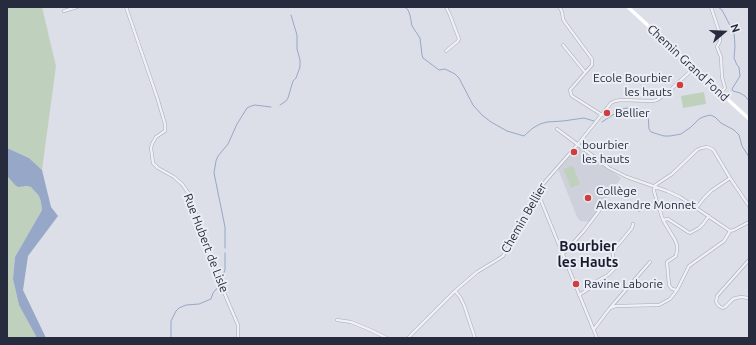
<!DOCTYPE html>
<meta charset="utf-8">
<style>
body{margin:0}
#map{position:relative;width:756px;height:345px;overflow:hidden;background:#dcdfe7;font-family:Ubuntu,sans-serif}
canvas{display:block}
.frame{position:absolute;inset:0;border:8px solid #262b3d;pointer-events:none}
.north{position:absolute;left:704px;top:12px;width:40px;height:40px;-webkit-text-stroke:3px #ebeef4;paint-order:stroke;rotate:71deg;font-size:11px;font-weight:700;line-height:16px;text-align:center;color:#262b3d}
.north::after{content:'';display:block;margin:auto;width:14px;height:18px;background:#262b3d;clip-path:polygon(50% 0,100% 100%,50% 72%,0 100%)}
</style>
<div id="map">
<canvas width="756" height="345"></canvas>
<div class="frame"></div>
<div class="north">N</div>
</div>
<script>
const ctx = document.querySelector('canvas').getContext('2d');
ctx.lineJoin = 'round';
function paint(path, color) {
  ctx.fillStyle = color;
  ctx.fill(path, 'evenodd');
}
function toPath(rows) {
  const path = new Path2D();
  for (const r of rows) {
    path.moveTo(r[0], r[1]);
    for (let i = 2; i < r.length; i += 2) path.lineTo(r[i], r[i + 1]);
  }
  return path;
}
function trace(path, color, width, dash) {
  ctx.strokeStyle = color;
  ctx.lineWidth = width;
  ctx.lineCap = dash ? 'butt' : 'round';
  ctx.setLineDash(dash || []);
  ctx.stroke(path);
}
function drawText(font, color, halo, rows, align = 'center') {
  ctx.font = font + ' Ubuntu,sans-serif';
  ctx.lineWidth = 4;
  ctx.setLineDash([]);
  ctx.textBaseline = 'middle';
  ctx.strokeStyle = halo;
  ctx.fillStyle = color;
  for (const [text, x, y, turn = 0] of rows) {
    ctx.save();
    ctx.translate(x, y);
    ctx.rotate((+turn || 0) * Math.PI / 180);
    ctx.textAlign = isNaN(turn) ? turn : align;
    if (halo) ctx.strokeText(text, 0, 0);
    ctx.fillText(text, 0, 0);
    ctx.restore();
  }
}
const built = toPath([
 [579,147,621,178,590,222,580,221,577,217,558,169]
]);
const green = toPath([
 [7,7,42,7,56,66,42,170,29,158,7,148],
 [704,92,706,104,683,108,681,96],
 [573,166,580,184,571,188,563,169],
 [7,176,15,185,31,187,39,196,41,202,42,210,15,257,13,279,19,305,37,338,7,338]
]);
const water = toPath([
 [7,148,29,158,42,170,51,207,58,216,28,256,23,290,46,338,37,338,19,305,13,279,15,257,42,210,41,202,39,196,31,187,26,186,18,187,15,185,7,176]
]);
const stream = toPath([
 [405,7,408,10,410,15,412,26,420,38,422,55,423,58,439,70,445,69,455,74,459,78,473,105,482,115,491,122,507,131,524,136,526,134,533,128,540,124,547,122,563,121,584,118,594,121],
 [718,7,722,10,734,33,735,46,734,58,737,65,739,67,740,76,732,89,733,91,740,93,745,96,749,101],
 [280,105,286,101,288,98,293,81,296,78,300,67,300,60,297,49,297,35,291,15],
 [602,122,622,109,628,108,637,109,644,111,648,115,649,129,651,132,664,136,670,136,681,134,691,127,699,119,703,117,710,115,715,117,721,123,734,130,739,135,742,146,749,157],
 [225,248,225,227,214,173,216,161,218,156,228,144,237,124,247,108,251,106,255,105,271,107],
 [222,285,223,284,222,277,225,270,225,253],
 [171,338,171,321,176,311,179,308,186,305,199,304,211,299,213,293,219,286]
]);
const street = toPath([
 [126,7,157,97,165,124,165,131,156,137,152,144,151,148,153,163,158,168,174,177,182,184,189,194,220,283,238,325,238,338],
 [446,7,450,15,459,39,458,41,446,51],
 [711,7,719,31,720,36,720,41,717,47,721,57,722,77,725,88,721,93],
 [560,8,562,12,563,19,564,21,592,59,592,65,570,90,571,94,572,96,602,115],
 [64,11,77,7],
 [563,45,585,72],
 [557,129,609,168,627,177,667,191,680,197,730,231],
 [537,191,597,338],
 [697,207,704,198,711,191,730,178],
 [639,210,657,202],
 [663,220,668,219,688,232,690,233,699,228,703,224,709,216],
 [730,231,734,230,749,222],
 [563,254,583,232,602,207],
 [749,260,717,296,716,302,719,306,723,308,725,307,733,299,736,298,741,297,749,298],
 [677,290,672,289,669,285,667,262,676,256,677,250,677,245,675,240,663,220,657,202,654,191,654,186,672,174,697,150,701,148,707,147,712,149,714,151,730,178,749,206],
 [455,291,460,297,464,305,475,338],
 [579,295,590,288,597,281,608,275,615,268,616,264,613,256,613,251,632,228,633,224],
 [610,308,616,306,659,305,670,299,677,290,689,266,724,241,730,231],
 [337,320,351,322,368,329,387,338],
 [594,329,610,308,650,262],
 [408,338,455,291,477,272,497,260,503,256,514,238,537,191,578,144,611,103,615,101,621,100,653,101,657,100,667,93,694,68]
]);
const secondary = toPath([
 [628,7,749,119]
]);
const markers = [
 [680,85,4,"#cf3d3e"],
 [607,113,4,"#cf3d3e"],
 [574,152,4,"#cf3d3e"],
 [588,198,4,"#cf3d3e"],
 [576,284,4,"#cf3d3e"]
];
const streetNames = [
 ["Chemin Grand Fond",688,63,43],
 ["Chemin Bellier",524,218,-60],
 ["Rue Hubert de Lisle",206,243,69]
];
const poiNames = [
 ["Ecole Bourbier",672,78,"right"],
 ["les hauts",672,92,"right"],
 ["Bellier",615,113],
 ["bourbier",582,145],
 ["les hauts",582,159],
 ["Collège",596,191],
 ["Alexandre Monnet",596,205],
 ["Ravine Laborie",584,284]
];
const quarterNames = [
 ["Bourbier",588,246],
 ["les Hauts",588,262]
];
paint(built, '#ced1dc');
paint(green, '#bfd1bd');
paint(water, '#96a7c8');
trace(stream, '#96a7c8', 1);
trace(street, '#a5a9b4', 3.5);
trace(street, '#eff0f5', 2.5);
trace(secondary, '#fff', 3.5);
for (const [x, y, r, color] of markers) {
  const dot = new Path2D();
  dot.arc(x, y, r, 0, 2 * Math.PI);
  ctx.fillStyle = color;
  ctx.fill(dot);
  trace(dot, '#ebeef4', 1.5);
}
drawText('12px', '#262b3d', '#ebeef4', streetNames);
drawText('12px', '#262b3d', '#ebeef4', poiNames, 'left');
drawText('bold 14px', '#181c2e', '#ebeef4', quarterNames);
</script>
